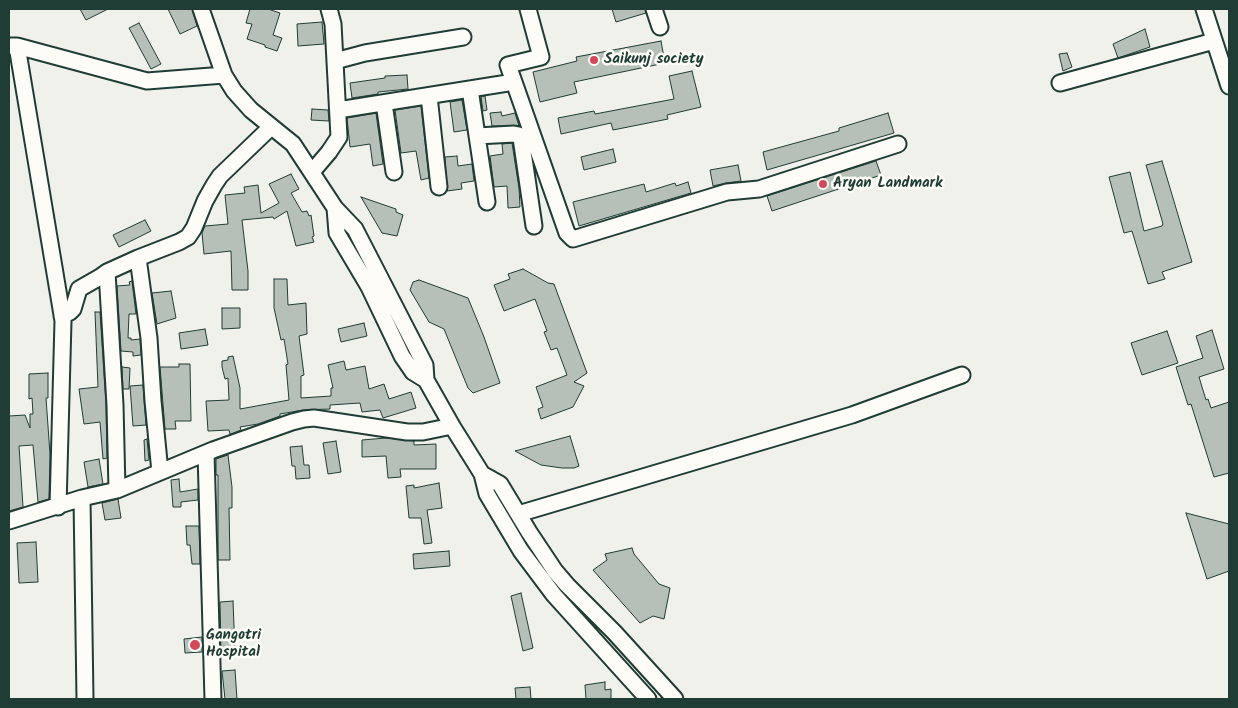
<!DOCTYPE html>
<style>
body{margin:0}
#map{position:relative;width:1238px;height:708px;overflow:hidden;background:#f0f1eb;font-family:Kalam,sans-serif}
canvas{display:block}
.frame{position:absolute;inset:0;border:10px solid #1f3d34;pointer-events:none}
</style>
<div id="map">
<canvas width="1238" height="708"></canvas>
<div class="frame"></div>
</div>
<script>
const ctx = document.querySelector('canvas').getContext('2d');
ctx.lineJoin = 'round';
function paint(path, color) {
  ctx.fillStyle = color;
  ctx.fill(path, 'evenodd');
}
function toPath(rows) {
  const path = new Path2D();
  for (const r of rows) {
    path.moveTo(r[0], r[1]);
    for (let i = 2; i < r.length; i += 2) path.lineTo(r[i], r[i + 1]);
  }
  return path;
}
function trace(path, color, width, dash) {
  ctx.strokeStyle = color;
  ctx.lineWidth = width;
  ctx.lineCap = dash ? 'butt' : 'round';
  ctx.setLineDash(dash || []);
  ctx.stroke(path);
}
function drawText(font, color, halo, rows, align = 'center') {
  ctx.font = font + ' Kalam,sans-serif';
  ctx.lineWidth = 5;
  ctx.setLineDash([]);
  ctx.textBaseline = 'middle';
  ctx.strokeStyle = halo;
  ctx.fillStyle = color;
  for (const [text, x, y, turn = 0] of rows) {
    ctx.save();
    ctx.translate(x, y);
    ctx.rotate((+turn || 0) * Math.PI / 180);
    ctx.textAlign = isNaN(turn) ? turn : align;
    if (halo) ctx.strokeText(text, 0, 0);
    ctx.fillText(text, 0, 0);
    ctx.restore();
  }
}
const building = toPath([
 [80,9,108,9,86,20,80,9],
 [168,9,192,9,197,26,180,34,168,9],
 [250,9,268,9,280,13,273,35,282,38,277,51,265,47,265,45,247,39,252,24,246,23,250,9],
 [612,9,645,9,646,13,616,22,612,9],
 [322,22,324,44,298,46,297,24,322,22],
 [139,23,161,64,151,69,129,28,139,23],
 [1145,29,1150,47,1118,58,1113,44,1145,29],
 [661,41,665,63,574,82,577,93,540,102,533,72,577,61,576,57,661,41],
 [1067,53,1072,67,1063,71,1059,54,1067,53],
 [692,71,701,107,667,115,668,119,613,130,611,123,561,134,558,118,594,111,595,114,674,99,669,76,692,71],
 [407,75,408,89,378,92,378,94,352,98,350,83,385,78,385,76,407,75],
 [485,96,487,110,483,111,481,97,485,96],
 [462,100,467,130,454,132,450,102,462,100],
 [421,106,429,178,421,180,416,151,401,153,395,110,421,106],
 [312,109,328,110,329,121,311,120,312,109],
 [501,112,502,116,515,113,519,126,492,126,490,113,501,112],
 [376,113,383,164,373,166,370,144,350,147,347,118,376,113],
 [888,113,894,133,767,170,763,152,839,131,839,128,888,113],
 [512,143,519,188,520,207,508,208,507,186,494,187,490,156,503,154,502,144,512,143],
 [613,149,616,162,584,170,581,157,613,149],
 [457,156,458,166,472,164,474,181,461,183,462,189,447,191,445,157,457,156],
 [876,161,881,175,772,211,767,196,876,161],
 [1162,161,1192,262,1162,272,1165,279,1148,284,1132,231,1124,233,1109,177,1130,172,1144,231,1162,226,1163,224,1146,165,1162,161],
 [738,165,741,181,726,183,713,186,710,170,738,165],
 [291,174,299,189,291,193,302,212,307,211,309,216,311,215,314,236,312,237,314,242,296,246,287,211,274,219,273,217,242,220,248,271,248,290,232,290,231,251,204,254,202,233,205,226,228,224,225,195,245,193,244,187,258,185,261,213,279,203,269,184,291,174],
 [688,182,691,193,579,226,573,202,644,184,646,192,675,183,676,186,688,182],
 [361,197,396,209,396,212,403,215,397,236,382,233,361,197],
 [145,220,151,231,119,247,113,235,145,220],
 [523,269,548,283,554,284,587,373,574,382,584,386,573,407,541,419,538,409,543,407,536,387,567,375,557,348,551,350,544,332,547,331,535,299,504,311,494,285,510,279,508,274,523,269],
 [274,279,287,279,288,305,306,303,307,334,299,336,304,375,301,376,301,398,331,396,331,388,333,388,328,365,344,361,346,370,365,366,369,389,384,384,389,399,411,392,416,408,383,418,380,410,362,412,360,403,330,405,330,409,303,410,280,414,280,416,258,424,240,427,241,430,231,434,230,434,229,430,208,431,206,401,229,400,228,378,225,379,222,367,222,361,228,360,228,357,233,356,240,388,240,409,289,400,286,365,288,364,284,339,281,340,274,308,274,279],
 [419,280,468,298,484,337,500,383,473,393,468,388,444,329,429,322,410,290,413,282,419,280],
 [132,281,136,314,129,314,128,338,131,338,131,340,140,339,141,355,133,356,133,352,121,351,117,286,130,285,129,282,132,281],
 [171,291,176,318,157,324,152,293,171,291],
 [222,308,240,308,240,328,222,329,222,308],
 [95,312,100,312,106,405,107,458,103,459,100,422,84,424,79,389,98,387,95,312],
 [364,323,367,336,341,342,338,329,364,323],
 [205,329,208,345,181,349,179,333,205,329],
 [1212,330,1224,369,1199,377,1206,400,1208,399,1211,408,1229,402,1229,473,1214,477,1191,404,1188,405,1176,367,1203,358,1196,336,1212,330],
 [1167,331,1178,363,1142,375,1131,343,1167,331],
 [179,364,190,364,191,421,175,421,176,429,165,429,160,367,179,367,179,364],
 [122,367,130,368,129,389,123,389,122,367],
 [48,373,48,398,46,398,50,454,49,499,38,502,33,445,19,446,23,507,9,511,9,416,25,415,30,428,30,414,33,414,32,398,29,399,29,374,48,373],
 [143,385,146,425,133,426,130,386,143,385],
 [570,436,579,466,574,468,562,468,541,465,515,451,570,436],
 [386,438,414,441,414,445,436,444,436,469,400,469,401,477,388,478,386,456,362,457,362,440,386,438],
 [147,439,149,460,145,461,144,440,147,439],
 [336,441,341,472,328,474,323,443,336,441],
 [302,446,304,465,309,465,310,478,296,479,295,466,292,466,290,447,302,446],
 [228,455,232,487,232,508,229,508,230,560,218,560,218,475,216,475,216,459,228,455],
 [99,459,103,484,88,487,84,462,99,459],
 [179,479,180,492,198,489,198,500,181,502,181,507,173,507,171,480,179,479],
 [439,483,442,508,427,510,432,543,424,544,421,518,409,518,406,486,414,485,414,488,439,483],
 [118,499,121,518,105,520,102,503,118,499],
 [1186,513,1229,524,1229,571,1207,579,1186,513],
 [186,526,199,526,200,564,192,564,190,545,187,545,186,526],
 [36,542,38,582,19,583,17,543,36,542],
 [632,548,634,554,659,584,670,588,664,619,653,616,640,623,593,570,607,560,605,554,632,548],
 [449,551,450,566,414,569,413,554,449,551],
 [521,593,533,648,523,651,511,596,521,593],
 [233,601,235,651,221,651,220,602,233,601],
 [202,637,202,652,185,653,184,639,202,637],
 [235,670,237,699,225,699,222,671,235,670],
 [605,682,605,690,611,689,611,699,586,699,585,685,605,682],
 [530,687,531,699,516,699,515,688,530,687]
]);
const minor = toPath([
 [201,9,224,75,234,91,251,110,293,144,335,208,355,229,425,365,426,380,452,426,482,474,487,494,521,551,554,595,648,699],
 [654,9,660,27],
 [1204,9,1229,86],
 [9,46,17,46,63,321,58,507],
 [17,46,147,81,224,75],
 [335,61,365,53,463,37],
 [514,82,567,233,573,239,727,192,759,189,898,144],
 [1060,83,1214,41],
 [470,89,487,202],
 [429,96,439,187],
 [384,103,394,172],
 [338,110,514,82,508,65,541,57,528,9],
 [477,136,514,134,519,135,521,138,534,226],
 [312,172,329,152,339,137,333,24,329,9],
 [335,208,337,233,369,287,402,356,413,372,426,380],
 [138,258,149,338,153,401,160,472],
 [62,316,70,312,73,309,79,289,100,277,107,272],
 [206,453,213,699],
 [482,474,500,484,529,532,555,571,567,585,614,632,675,699],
 [117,490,115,405,107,272,138,258,179,242,188,237,194,228,205,201,214,185,220,176,271,127],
 [82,498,85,699],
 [518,514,852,415,962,375],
 [9,521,82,498,117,490,213,450,292,422,304,419,314,418,407,432,423,432,452,426]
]);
const markers = [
 [594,60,5,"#d1495b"],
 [823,184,5,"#d1495b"],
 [195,645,6,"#d1495b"]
];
const poiNames = [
 ["Saikunj society",604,60],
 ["Aryan Landmark",833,184],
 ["Gangotri",206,636],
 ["Hospital",206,653]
];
paint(building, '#b6bfb8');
trace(building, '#1f3d34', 1);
trace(minor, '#1f3d34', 19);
trace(minor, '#fdfcf7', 15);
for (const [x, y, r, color] of markers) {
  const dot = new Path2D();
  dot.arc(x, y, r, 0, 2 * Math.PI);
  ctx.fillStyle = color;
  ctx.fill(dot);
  trace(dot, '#fdfcf7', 2);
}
drawText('bold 15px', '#1f3d34', '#fdfcf7', poiNames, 'left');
</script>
